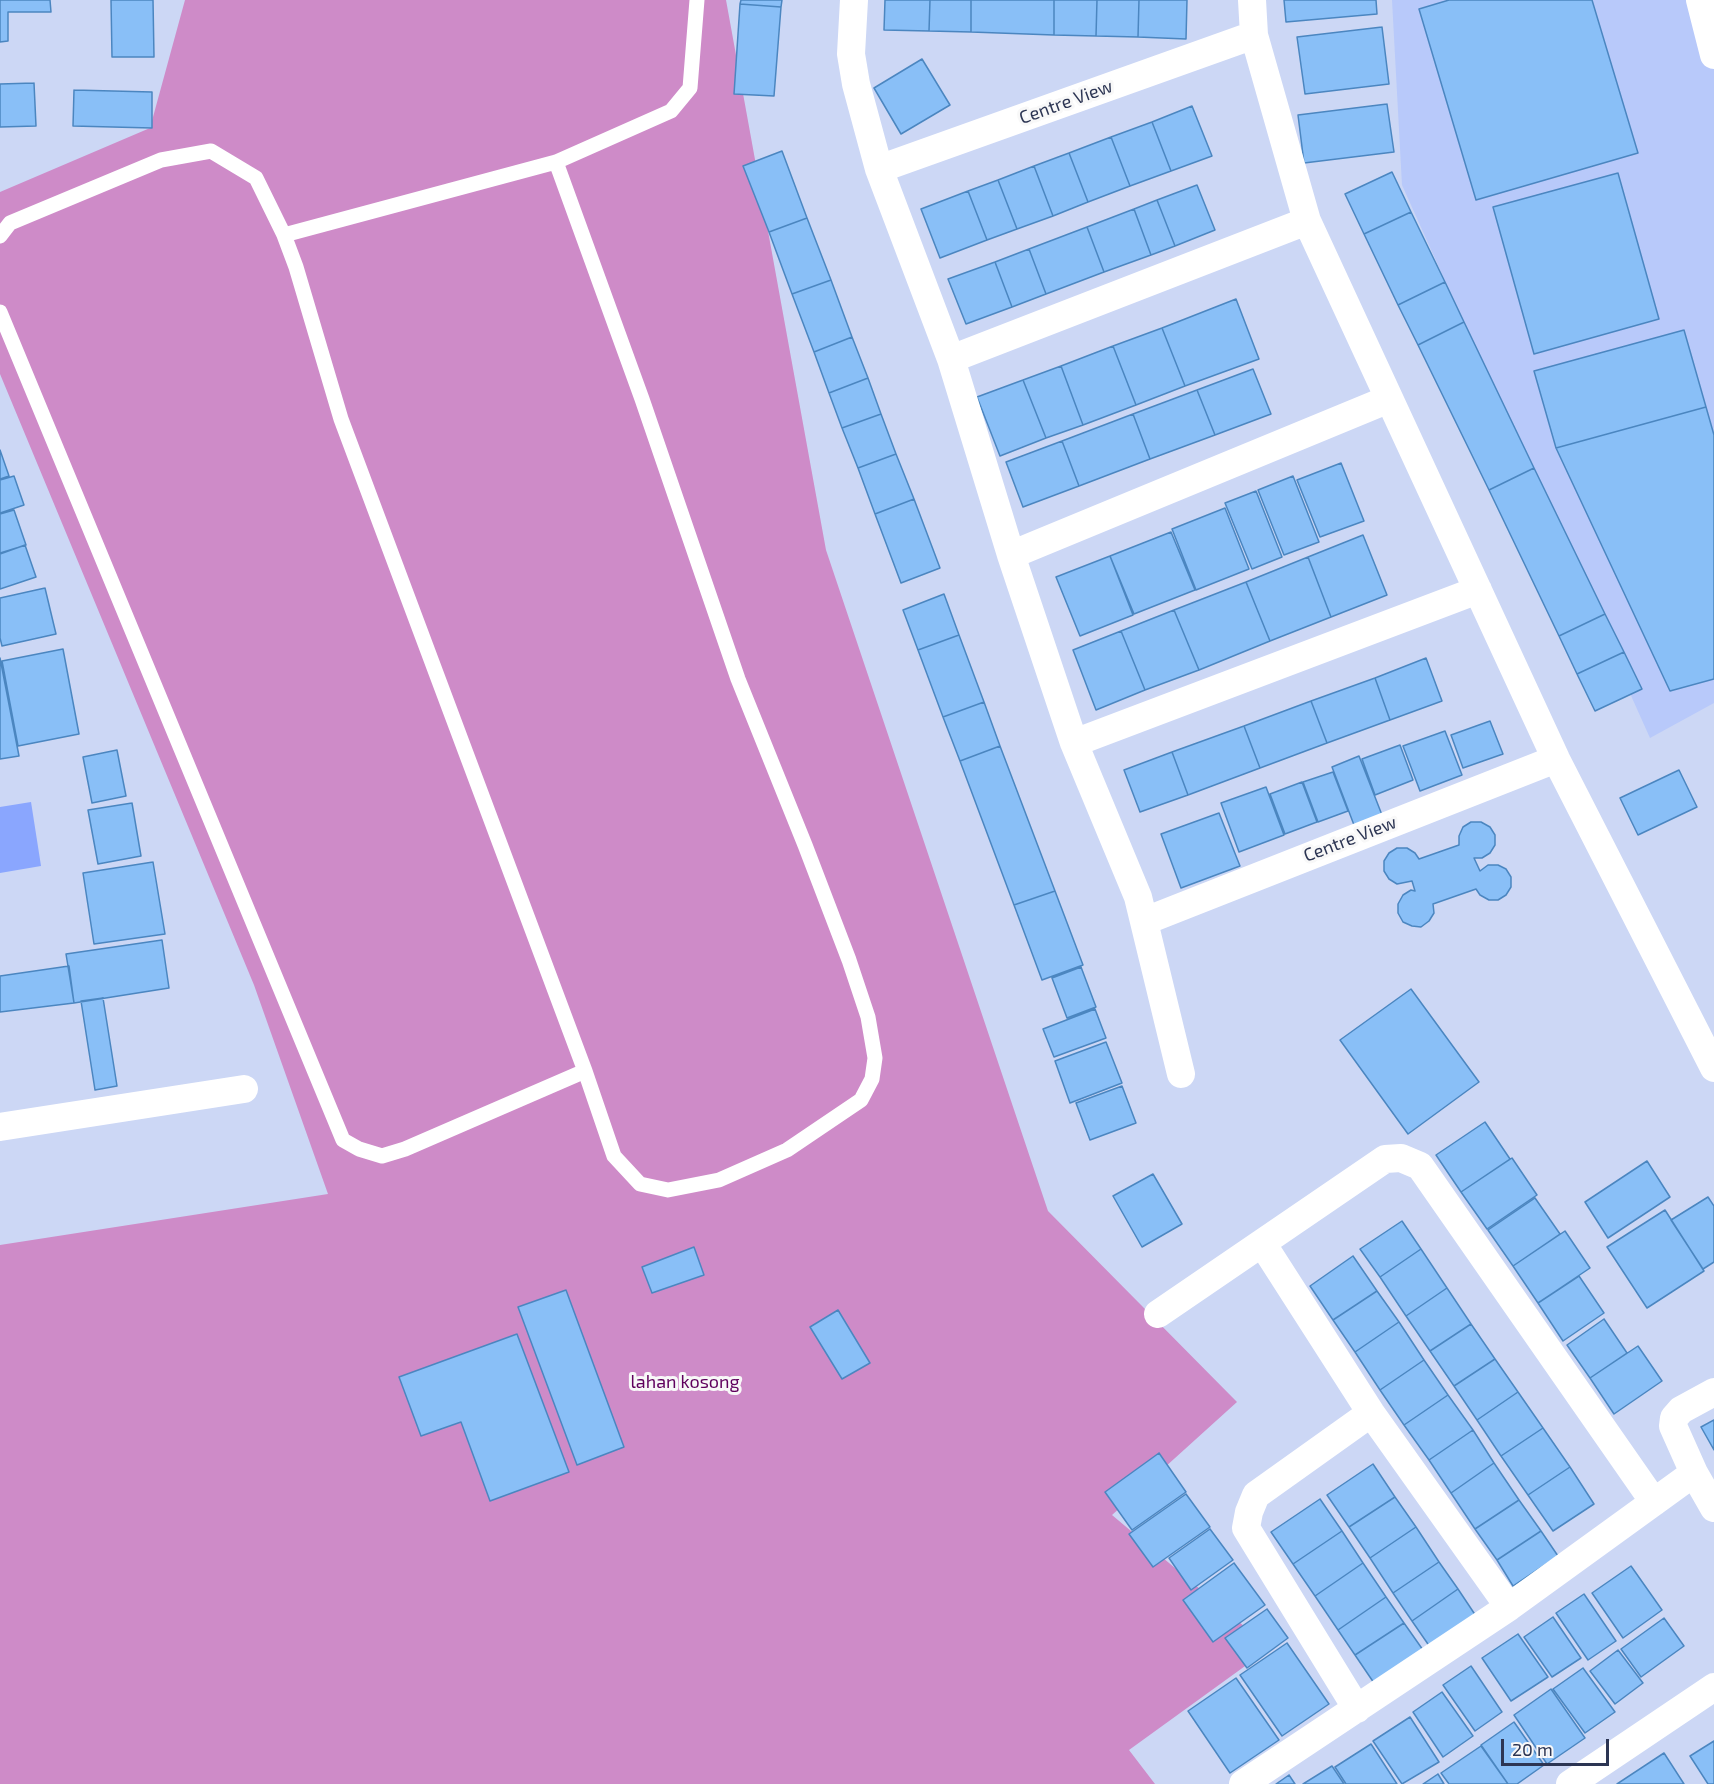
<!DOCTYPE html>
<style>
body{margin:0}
#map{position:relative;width:1714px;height:1784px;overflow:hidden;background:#ccd7f5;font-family:"Exo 2",sans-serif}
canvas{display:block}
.scale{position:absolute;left:1501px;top:1739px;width:108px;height:27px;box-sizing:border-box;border:3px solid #2c3553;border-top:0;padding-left:8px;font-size:18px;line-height:21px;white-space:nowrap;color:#2c3553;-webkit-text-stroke:4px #f8f8f8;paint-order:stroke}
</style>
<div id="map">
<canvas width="1714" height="1784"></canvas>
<div class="scale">20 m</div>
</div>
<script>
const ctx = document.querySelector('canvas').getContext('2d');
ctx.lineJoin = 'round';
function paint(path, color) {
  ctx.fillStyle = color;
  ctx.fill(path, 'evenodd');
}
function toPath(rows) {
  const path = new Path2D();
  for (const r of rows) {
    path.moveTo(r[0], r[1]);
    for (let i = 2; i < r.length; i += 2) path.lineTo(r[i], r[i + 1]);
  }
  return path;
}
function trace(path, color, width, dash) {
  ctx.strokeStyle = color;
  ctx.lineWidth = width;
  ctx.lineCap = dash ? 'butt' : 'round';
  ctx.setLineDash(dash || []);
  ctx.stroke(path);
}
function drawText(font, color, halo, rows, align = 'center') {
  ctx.font = font + ' "Exo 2",sans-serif';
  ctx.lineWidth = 6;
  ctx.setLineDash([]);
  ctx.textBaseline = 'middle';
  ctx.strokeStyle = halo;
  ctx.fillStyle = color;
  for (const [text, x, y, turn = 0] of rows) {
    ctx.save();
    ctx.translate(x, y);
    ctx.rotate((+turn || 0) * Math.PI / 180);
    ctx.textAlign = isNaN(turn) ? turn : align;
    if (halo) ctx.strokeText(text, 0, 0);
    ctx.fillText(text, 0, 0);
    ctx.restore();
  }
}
const built = toPath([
 [1392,0,1714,0,1714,703,1650,738,1402,185]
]);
const green = toPath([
 [185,0,726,0,826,550,1048,1211,1237,1402,1112,1515,1270,1648,1129,1750,1155,1784,0,1784,0,1245,328,1194,254,985,0,374,0,192,150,128]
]);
const water = toPath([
 [31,802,41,866,0,873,0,807]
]);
const building = toPath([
 [0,0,50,0,51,12,8,12,8,41,0,42,0,0],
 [111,0,153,0,154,57,112,57,111,0],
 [741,0,782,0,781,7,740,4,741,0],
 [885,0,930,0,929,31,884,30,885,0],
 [930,0,971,0,971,32,929,31,930,0],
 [971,0,1054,0,1054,35,971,32,971,0],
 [1054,0,1097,0,1096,36,1054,35,1054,0],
 [1097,0,1139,0,1138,37,1096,36,1097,0],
 [1139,0,1187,0,1186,39,1138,37,1139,0],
 [1284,0,1376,0,1377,14,1286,22,1284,0],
 [1449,0,1592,0,1638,153,1476,200,1419,9,1449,0],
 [740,4,781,7,774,96,734,94,740,4],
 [1382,27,1389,84,1305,94,1297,37,1382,27],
 [922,59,950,105,901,134,874,88,922,59],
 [34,83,36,126,0,127,0,84,34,83],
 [74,90,152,92,152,128,73,126,74,90],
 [1387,104,1394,152,1304,163,1298,115,1387,104],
 [1192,106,1212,156,1171,171,1152,122,1192,106],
 [1152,122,1171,171,1130,186,1111,137,1152,122],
 [1111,137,1130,186,1088,202,1069,153,1111,137],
 [782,151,807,218,769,232,743,166,782,151],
 [1069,153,1088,202,1053,216,1034,166,1069,153],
 [1034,166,1053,216,1017,229,998,180,1034,166],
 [1392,172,1411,212,1364,234,1345,194,1392,172],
 [1618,173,1659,319,1534,354,1493,207,1618,173],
 [998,180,1017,229,987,240,968,191,998,180],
 [1197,185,1215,230,1175,246,1157,200,1197,185],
 [968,191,987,240,940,258,921,209,968,191],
 [1157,200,1175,246,1151,255,1134,209,1157,200],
 [1134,209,1151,255,1104,272,1087,227,1134,209],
 [1411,212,1445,282,1398,305,1364,234,1411,212],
 [807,218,831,280,792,294,769,232,807,218],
 [1087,227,1104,272,1046,294,1029,249,1087,227],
 [1029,249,1046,294,1012,307,995,262,1029,249],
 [995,262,1012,307,966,324,948,279,995,262],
 [831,280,852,337,814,352,792,294,831,280],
 [1445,282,1464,322,1418,345,1398,305,1445,282],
 [1236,299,1259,359,1185,386,1162,328,1236,299],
 [1464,322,1534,468,1489,490,1418,345,1464,322],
 [1162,328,1185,386,1136,405,1113,346,1162,328],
 [1684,330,1706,407,1556,448,1534,371,1684,330],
 [852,337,868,378,829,393,814,352,852,337],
 [1113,346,1136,405,1083,425,1061,366,1113,346],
 [1061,366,1083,425,1046,438,1023,380,1061,366],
 [1253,369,1271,414,1215,435,1197,390,1253,369],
 [868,378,881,414,842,428,829,393,868,378],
 [1023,380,1046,438,1000,456,977,397,1023,380],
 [1197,390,1215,435,1150,459,1133,414,1197,390],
 [1706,407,1714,435,1714,679,1670,691,1556,448,1706,407],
 [881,414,896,454,858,468,842,428,881,414],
 [1133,414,1150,459,1079,486,1062,441,1133,414],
 [1062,441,1079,486,1023,507,1006,462,1062,441],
 [0,450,9,476,0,479,0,450],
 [896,454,914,499,875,514,858,468,896,454],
 [1341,463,1364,521,1320,537,1297,480,1341,463],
 [1534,468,1605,614,1559,636,1489,490,1534,468],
 [14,476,24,505,0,513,0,480,14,476],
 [1293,476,1319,542,1284,555,1258,490,1293,476],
 [1256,491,1282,557,1252,569,1225,503,1256,491],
 [914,499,940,568,901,583,875,514,914,499],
 [1225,508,1249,569,1196,590,1172,529,1225,508],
 [14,510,26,545,0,553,0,514,14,510],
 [1171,532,1195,590,1134,614,1110,556,1171,532],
 [1363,535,1387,595,1331,617,1308,557,1363,535],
 [25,545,36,577,0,589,0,554,25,545],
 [1110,556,1133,615,1080,636,1056,577,1110,556],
 [1308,557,1331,617,1270,641,1246,582,1308,557],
 [1246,582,1270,641,1199,670,1174,610,1246,582],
 [45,588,56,634,2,646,0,638,0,598,45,588],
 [944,594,959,635,918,650,903,610,944,594],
 [1174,610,1199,670,1145,690,1121,631,1174,610],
 [1605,614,1624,652,1577,674,1559,636,1605,614],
 [1121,631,1145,690,1096,710,1073,650,1121,631],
 [959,635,984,702,943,717,918,650,959,635],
 [63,649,79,734,18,746,2,661,63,649],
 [1624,652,1642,689,1595,711,1577,674,1624,652],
 [0,658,19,756,0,759,0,658],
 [1426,658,1442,701,1390,720,1375,678,1426,658],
 [1375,678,1390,720,1327,743,1311,701,1375,678],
 [1311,701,1327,743,1260,768,1244,726,1311,701],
 [984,702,1000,746,960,761,943,717,984,702],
 [1490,721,1503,754,1463,768,1451,735,1490,721],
 [1244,726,1260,768,1188,795,1172,752,1244,726],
 [1445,731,1462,775,1420,791,1403,746,1445,731],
 [1400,745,1413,780,1375,795,1362,759,1400,745],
 [1000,746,1055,891,1014,905,960,761,1000,746],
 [117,750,126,796,92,803,83,757,117,750],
 [1172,752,1188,795,1140,812,1124,770,1172,752],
 [1359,756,1382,815,1354,825,1332,767,1359,756],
 [1679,770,1697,807,1638,835,1620,798,1679,770],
 [1333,772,1348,811,1318,822,1303,782,1333,772],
 [1302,782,1317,822,1285,834,1270,794,1302,782],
 [1266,787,1284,835,1239,852,1221,803,1266,787],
 [132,803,141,856,98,864,88,810,132,803],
 [1219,813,1240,866,1181,888,1161,834,1219,813],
 [1471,822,1481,822,1490,827,1495,835,1495,845,1490,853,1482,858,1474,858,1480,871,1488,865,1498,865,1506,869,1511,877,1511,887,1506,895,1498,900,1489,900,1480,895,1476,889,1433,904,1434,913,1429,921,1421,927,1412,926,1403,922,1398,913,1398,904,1403,895,1411,890,1415,891,1412,881,1397,884,1389,879,1384,871,1384,861,1389,853,1397,848,1407,848,1415,853,1419,859,1459,845,1459,836,1463,827,1471,822],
 [153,862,165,934,94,944,83,873,153,862],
 [1055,891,1083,965,1042,980,1014,905,1055,891],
 [162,940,169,988,74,1003,66,954,162,940],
 [69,966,74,1003,0,1012,0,976,69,966],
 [1081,967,1096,1007,1067,1018,1052,978,1081,967],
 [1411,989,1479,1082,1408,1134,1340,1040,1411,989],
 [103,998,117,1086,95,1090,81,1001,103,998],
 [1095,1009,1106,1038,1054,1057,1043,1029,1095,1009],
 [1106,1042,1122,1083,1070,1103,1055,1061,1106,1042],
 [1122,1086,1136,1123,1090,1140,1076,1103,1122,1086],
 [1485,1122,1510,1159,1461,1192,1436,1155,1485,1122],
 [1512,1158,1537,1195,1487,1229,1461,1192,1512,1158],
 [1647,1161,1670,1197,1608,1238,1585,1202,1647,1161],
 [1153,1174,1182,1224,1142,1247,1113,1196,1153,1174],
 [1708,1197,1714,1206,1714,1262,1703,1269,1671,1220,1708,1197],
 [1535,1198,1560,1234,1513,1266,1488,1230,1535,1198],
 [1665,1210,1704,1271,1647,1308,1607,1247,1665,1210],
 [1402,1221,1421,1249,1380,1277,1360,1249,1402,1221],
 [1565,1231,1590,1268,1538,1303,1513,1266,1565,1231],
 [694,1247,704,1275,652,1293,642,1267,694,1247],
 [1421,1249,1447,1288,1406,1316,1380,1277,1421,1249],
 [1353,1256,1377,1291,1333,1320,1310,1286,1353,1256],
 [1579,1276,1604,1313,1563,1341,1538,1303,1579,1276],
 [1447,1288,1471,1324,1430,1351,1406,1316,1447,1288],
 [566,1290,624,1447,577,1465,518,1307,566,1290],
 [1377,1291,1399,1322,1355,1352,1333,1320,1377,1291],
 [838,1310,870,1363,842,1379,810,1327,838,1310],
 [1604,1319,1627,1353,1590,1378,1567,1345,1604,1319],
 [1399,1322,1424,1360,1380,1390,1355,1352,1399,1322],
 [1471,1324,1495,1359,1454,1386,1430,1351,1471,1324],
 [517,1334,569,1472,490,1501,461,1422,421,1436,399,1377,517,1334],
 [1638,1346,1662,1381,1614,1414,1590,1378,1638,1346],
 [1495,1359,1518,1392,1477,1420,1454,1386,1495,1359],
 [1424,1360,1448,1395,1404,1425,1380,1390,1424,1360],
 [1518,1392,1543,1428,1501,1456,1477,1420,1518,1392],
 [1448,1395,1473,1430,1429,1460,1404,1425,1448,1395],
 [1714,1420,1714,1450,1701,1427,1714,1420],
 [1543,1428,1570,1467,1528,1495,1501,1456,1543,1428],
 [1473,1430,1494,1463,1451,1493,1429,1460,1473,1430],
 [1159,1453,1186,1492,1132,1530,1105,1492,1159,1453],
 [1494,1463,1519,1500,1475,1529,1451,1493,1494,1463],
 [1373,1464,1395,1497,1349,1527,1327,1495,1373,1464],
 [1570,1467,1594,1504,1553,1531,1528,1495,1570,1467],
 [1186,1494,1210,1527,1153,1567,1129,1534,1186,1494],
 [1395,1497,1416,1527,1370,1558,1349,1527,1395,1497],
 [1320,1499,1342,1531,1293,1564,1271,1532,1320,1499],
 [1519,1500,1541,1531,1497,1560,1475,1529,1519,1500],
 [1416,1527,1439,1562,1393,1593,1370,1558,1416,1527],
 [1210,1529,1233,1560,1191,1590,1169,1558,1210,1529],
 [1342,1531,1363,1563,1315,1596,1293,1564,1342,1531],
 [1541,1531,1558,1556,1513,1586,1497,1560,1541,1531],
 [1439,1562,1458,1589,1412,1621,1393,1593,1439,1562],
 [1234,1563,1265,1605,1213,1642,1183,1600,1234,1563],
 [1363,1563,1386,1597,1338,1630,1315,1596,1363,1563],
 [1631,1566,1662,1610,1623,1638,1592,1593,1631,1566],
 [1458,1589,1476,1616,1430,1647,1412,1621,1458,1589],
 [1584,1594,1616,1641,1588,1660,1556,1613,1584,1594],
 [1386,1597,1404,1623,1355,1655,1338,1630,1386,1597],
 [1267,1609,1288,1638,1247,1668,1225,1638,1267,1609],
 [1553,1617,1581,1658,1552,1677,1524,1637,1553,1617],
 [1664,1618,1684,1646,1641,1677,1621,1649,1664,1618],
 [1404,1623,1423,1650,1374,1683,1355,1655,1404,1623],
 [1518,1634,1548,1677,1511,1701,1482,1658,1518,1634],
 [1287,1643,1329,1704,1282,1736,1240,1675,1287,1643],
 [1618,1650,1643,1683,1615,1704,1590,1671,1618,1650],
 [1471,1666,1502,1712,1475,1731,1443,1685,1471,1666],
 [1583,1668,1615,1712,1585,1733,1553,1689,1583,1668],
 [1236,1678,1279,1740,1230,1773,1188,1711,1236,1678],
 [1551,1689,1585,1738,1547,1764,1514,1715,1551,1689],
 [1442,1692,1473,1736,1443,1757,1413,1712,1442,1692],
 [1410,1717,1439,1762,1402,1784,1373,1741,1410,1717],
 [1514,1722,1544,1765,1517,1784,1508,1784,1481,1745,1514,1722],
 [1714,1741,1714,1784,1708,1784,1690,1756,1714,1741],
 [1371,1744,1397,1784,1346,1784,1335,1767,1371,1744],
 [1481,1746,1508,1784,1449,1784,1441,1773,1481,1746],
 [1664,1753,1684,1784,1617,1784,1664,1753],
 [1332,1766,1344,1784,1303,1784,1332,1766],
 [1438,1774,1444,1784,1423,1784,1438,1774],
 [1289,1775,1295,1784,1276,1784,1289,1775]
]);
const lane = toPath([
 [284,235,556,162,671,111,690,88,697,0],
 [0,236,10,223,161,160,211,151,256,178,284,235,296,267,341,419,585,1071,614,1156,640,1184,668,1190,719,1180,787,1150,861,1100,872,1079,875,1058,868,1017,849,960,805,845,738,679,642,399,556,162],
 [0,312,343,1140,359,1149,382,1156,405,1149,585,1071]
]);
const street = toPath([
 [854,0,851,54,856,84,879,169,951,359,1011,555,1074,743,1138,897,1181,1074],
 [1252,0,1254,35,1307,221,1556,759,1714,1068],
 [1700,0,1714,55],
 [879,169,1254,35],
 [951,359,1307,221],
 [1011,555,1389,399],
 [1074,743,1478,590],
 [1145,921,1556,759],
 [0,1127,244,1089],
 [1262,1243,1371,1413,1509,1607],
 [1158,1314,1385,1159,1401,1158,1420,1166,1654,1502],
 [1714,1392,1681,1410,1674,1418,1673,1426,1694,1473,1714,1508],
 [1357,1709,1246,1528,1249,1512,1256,1495,1371,1413],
 [1243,1784,1509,1607,1694,1473],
 [1570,1784,1714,1687]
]);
const streetNames = [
 ["Centre View",1066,102,-20],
 ["Centre View",1350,839,-21]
];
const parkNames = [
 ["lahan kosong",685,1382]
];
paint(built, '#b8c9fa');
paint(green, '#ce8bc8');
paint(water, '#8aa6fe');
paint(building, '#89bff7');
trace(building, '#4b86c0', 1.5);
trace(lane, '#fff', 15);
trace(street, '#fff', 28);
drawText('18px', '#2c3553', '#f8f8f8', streetNames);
drawText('18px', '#5f005d', '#f8f8f8', parkNames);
</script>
